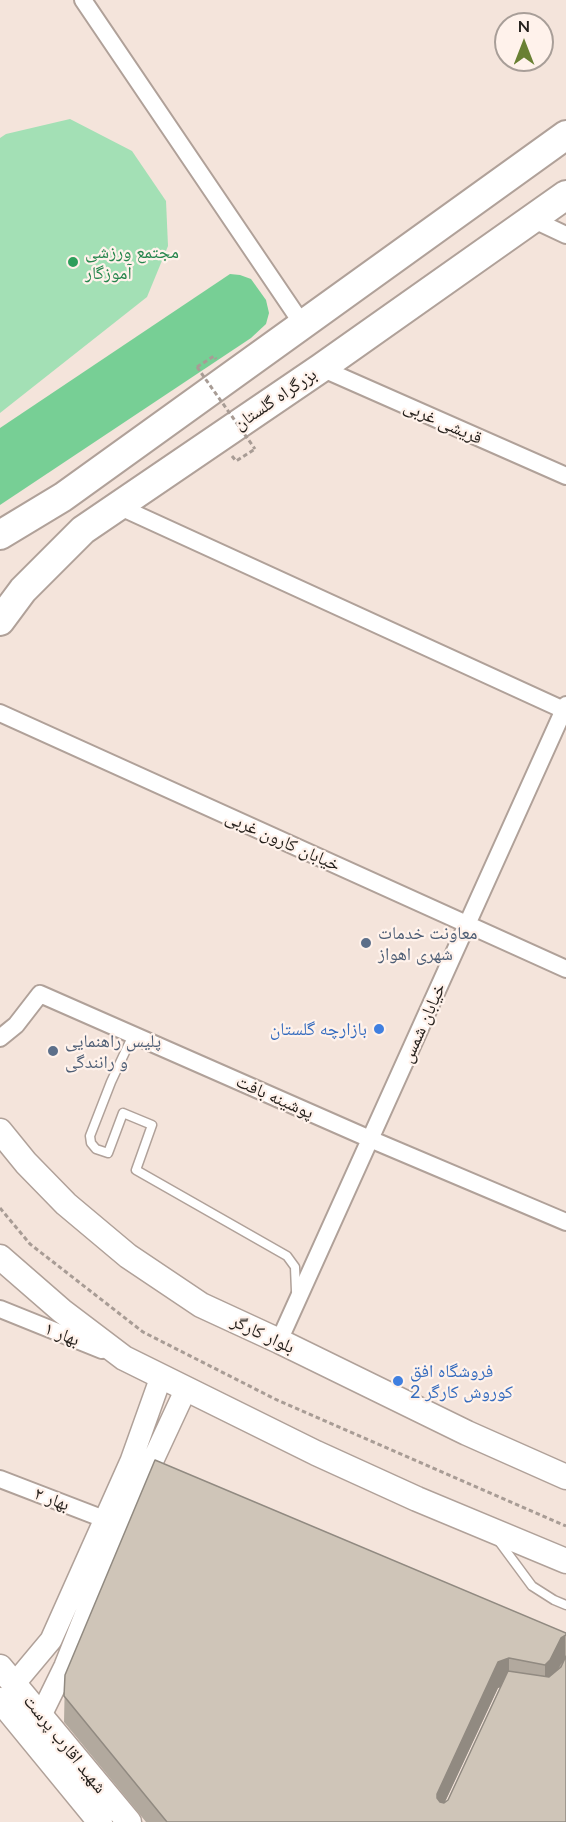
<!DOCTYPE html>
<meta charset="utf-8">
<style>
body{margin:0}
#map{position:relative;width:566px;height:1822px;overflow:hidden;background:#f4e4db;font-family:Lato,sans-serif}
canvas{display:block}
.north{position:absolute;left:494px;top:12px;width:60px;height:60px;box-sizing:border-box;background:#fff2eb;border:2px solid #a89e98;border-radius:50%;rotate:0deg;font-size:16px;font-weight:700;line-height:24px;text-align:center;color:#25201c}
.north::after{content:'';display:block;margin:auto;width:21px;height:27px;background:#698033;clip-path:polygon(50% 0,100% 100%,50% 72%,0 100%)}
</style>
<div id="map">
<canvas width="566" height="1822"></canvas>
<div class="north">N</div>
</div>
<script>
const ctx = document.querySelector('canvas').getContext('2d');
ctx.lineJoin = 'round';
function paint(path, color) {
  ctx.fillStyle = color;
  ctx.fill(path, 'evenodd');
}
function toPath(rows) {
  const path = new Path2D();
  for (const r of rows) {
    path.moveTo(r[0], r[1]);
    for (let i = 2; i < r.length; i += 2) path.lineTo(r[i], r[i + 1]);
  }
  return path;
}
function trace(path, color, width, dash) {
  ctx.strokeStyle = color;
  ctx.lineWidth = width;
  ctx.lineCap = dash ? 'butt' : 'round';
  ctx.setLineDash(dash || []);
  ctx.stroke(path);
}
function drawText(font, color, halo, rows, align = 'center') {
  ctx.font = font + ' Lato,"Noto Naskh Arabic",sans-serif';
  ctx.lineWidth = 4.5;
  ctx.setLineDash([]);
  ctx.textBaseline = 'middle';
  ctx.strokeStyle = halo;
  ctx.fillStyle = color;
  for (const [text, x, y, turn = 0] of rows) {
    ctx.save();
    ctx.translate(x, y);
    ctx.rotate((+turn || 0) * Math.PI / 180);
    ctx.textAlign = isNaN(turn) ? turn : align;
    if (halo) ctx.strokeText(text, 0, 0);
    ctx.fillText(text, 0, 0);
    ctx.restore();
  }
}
const green = toPath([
 [70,119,132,151,166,201,168,246,147,297,0,413,0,138,6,134]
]);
const forest = toPath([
 [230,274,240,275,251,279,266,300,269,313,266,324,251,338,0,505,0,428]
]);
const path = toPath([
 [197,367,214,356,216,359],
 [232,456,236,461,255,449],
 [0,1208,30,1244,143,1332,275,1399,566,1526]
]);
const service = toPath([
 [133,1035,111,1082,90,1136,91,1143,96,1149,108,1153,123,1113,152,1125,136,1170,287,1256,295,1267,296,1291],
 [498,1540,532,1586,554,1600,566,1605]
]);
const minor = toPath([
 [83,0,303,325],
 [532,219,566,235],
 [321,368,566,476],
 [118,506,566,711],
 [0,713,566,969],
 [0,1038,16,1025,40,994,370,1139,566,1222],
 [0,1309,102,1350],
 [279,1341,566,705],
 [0,1479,104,1519]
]);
const tertiary = toPath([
 [15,1683,51,1640,131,1461,161,1377],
 [41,1715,65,1666,112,1548,186,1389]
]);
const secondary = toPath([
 [0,1131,26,1163,66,1204,128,1256,201,1305,279,1341,467,1433,566,1477],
 [0,1257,62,1311,124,1358,316,1453,417,1499,566,1561],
 [0,1667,129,1822],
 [0,1700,100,1822]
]);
const trunk = toPath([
 [0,535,63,497,566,135],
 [0,621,23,590,83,530,321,368,566,195]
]);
const pathBridge = toPath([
 [197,367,255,449]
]);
const wall = toPath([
 [566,1633,566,1822,146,1822,64,1722,65,1675],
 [501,1687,448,1800,445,1802,498,1688]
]);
const shadedWall = toPath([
 [565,1635,565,1661,561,1664,550,1685,545,1690,545,1665,561,1638],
 [509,1658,509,1684,498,1688,437,1819,437,1794,498,1662]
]);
const building = toPath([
 [155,1460,566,1633,566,1635,561,1638,550,1660,545,1665,509,1658,498,1662,437,1794,437,1798,440,1802,444,1803,448,1800,508,1671,549,1677,561,1667,566,1656,566,1822,167,1822,64,1696,65,1675,155,1460]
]);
const markers = [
 [73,262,6,"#2e9e5b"],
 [366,943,6,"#5c6f8a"],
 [379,1029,6,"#3f7fe0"],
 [53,1051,6,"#5c6f8a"],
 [398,1381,6,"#3f7fe0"]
];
const leisureNames = [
 ["مجتمع ورزشی",85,252],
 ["آموزگار",85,273]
];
const streetNames = [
 ["بزرگراه گلستان",275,399,-34],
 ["قریشی غربی",443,422,24],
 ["خیابان کارون غربی",283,841,24],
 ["خیابان شمس",423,1023,-66],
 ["پوشینه بافت",275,1097,24],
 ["بهار ۱",62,1334,22],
 ["بلوار کارگر",263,1334,25],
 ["بهار ۲",52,1499,21],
 ["شهید اقارب پرست",65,1744,51]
];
const serviceNames = [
 ["معاونت خدمات",378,933],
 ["شهری اهواز",378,954],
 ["پلیس راهنمایی",65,1041],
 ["و رانندگی",65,1062]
];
const shopNames = [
 ["بازارچه گلستان",367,1029],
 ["فروشگاه افق",410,1371,"left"],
 ["کوروش کارگر 2",410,1392,"left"]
];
paint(green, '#a3e0b5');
paint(forest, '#77cf95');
trace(service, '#b0a199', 11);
trace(minor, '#b0a199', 20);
trace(tertiary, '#b0a199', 24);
trace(secondary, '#b0a199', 27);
trace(trunk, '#b0a199', 32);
trace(path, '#a89c95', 3, [4.5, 3]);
trace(service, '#fff', 8);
trace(minor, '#fff', 16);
trace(tertiary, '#fff', 21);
trace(secondary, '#fff', 24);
trace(trunk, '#fff', 28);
trace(pathBridge, '#a89c95', 3, [4.5, 3]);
paint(wall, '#b2a99e');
paint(shadedWall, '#918a81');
paint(building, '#cfc5b8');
trace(building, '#918a81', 1.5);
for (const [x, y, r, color] of markers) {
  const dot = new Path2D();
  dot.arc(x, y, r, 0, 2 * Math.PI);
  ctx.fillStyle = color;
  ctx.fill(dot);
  trace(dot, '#fff2eb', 2);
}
drawText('18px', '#27864d', '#fff2eb', leisureNames, 'left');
drawText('18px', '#25201c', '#fff2eb', streetNames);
drawText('18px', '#4e5e75', '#fff2eb', serviceNames, 'left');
drawText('18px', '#366cbe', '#fff2eb', shopNames, 'right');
</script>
